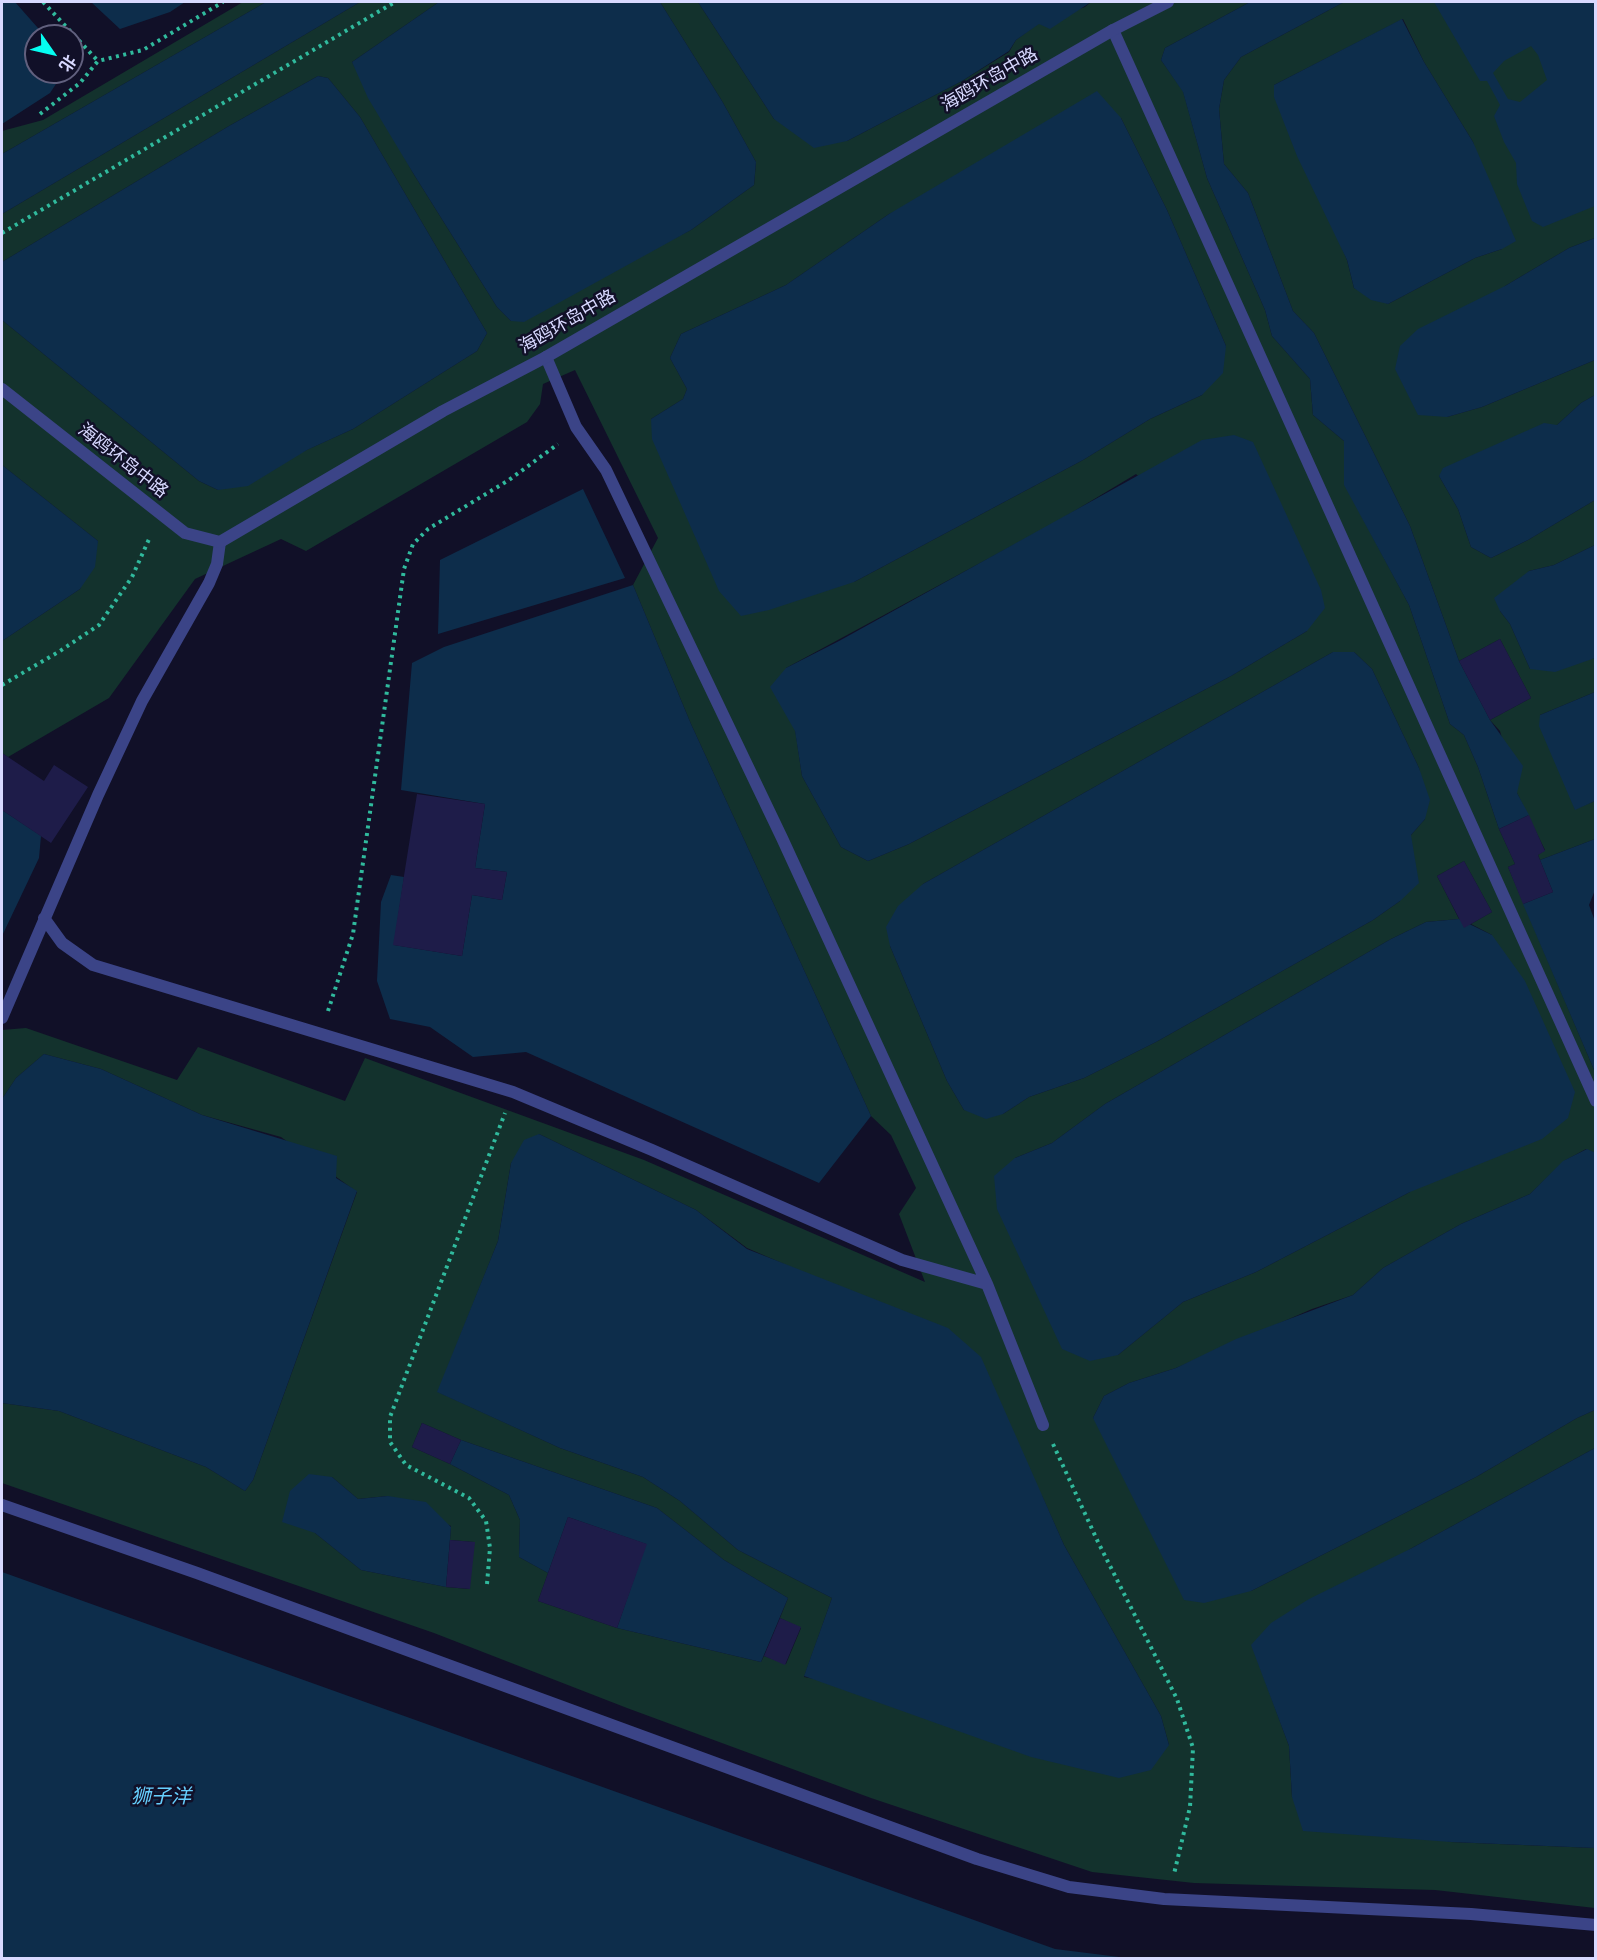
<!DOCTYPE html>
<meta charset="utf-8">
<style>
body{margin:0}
#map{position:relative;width:1597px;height:1960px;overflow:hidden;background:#111028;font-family:"Source Sans 3","Noto Sans SC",sans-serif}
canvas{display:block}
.frame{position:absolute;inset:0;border:3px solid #d8d9ff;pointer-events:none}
.north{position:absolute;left:24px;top:24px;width:60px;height:60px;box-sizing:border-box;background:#111028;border:2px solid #61607e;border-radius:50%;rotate:124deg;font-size:16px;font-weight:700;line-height:24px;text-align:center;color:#d8d9ff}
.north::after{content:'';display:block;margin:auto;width:21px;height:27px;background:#05fef1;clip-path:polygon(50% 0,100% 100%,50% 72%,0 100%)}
</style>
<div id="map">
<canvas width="1597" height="1960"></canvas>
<div class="frame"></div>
<div class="north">北</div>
</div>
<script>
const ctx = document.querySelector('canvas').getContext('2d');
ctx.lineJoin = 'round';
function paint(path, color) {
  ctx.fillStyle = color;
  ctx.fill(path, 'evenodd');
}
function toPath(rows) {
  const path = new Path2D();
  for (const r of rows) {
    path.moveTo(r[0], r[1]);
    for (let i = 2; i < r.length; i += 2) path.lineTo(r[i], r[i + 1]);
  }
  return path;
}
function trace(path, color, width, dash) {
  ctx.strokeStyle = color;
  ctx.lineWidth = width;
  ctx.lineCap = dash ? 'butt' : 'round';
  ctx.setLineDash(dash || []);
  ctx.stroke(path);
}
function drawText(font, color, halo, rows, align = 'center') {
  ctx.font = font + ' "Source Sans 3","Noto Sans SC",sans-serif';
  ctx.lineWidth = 5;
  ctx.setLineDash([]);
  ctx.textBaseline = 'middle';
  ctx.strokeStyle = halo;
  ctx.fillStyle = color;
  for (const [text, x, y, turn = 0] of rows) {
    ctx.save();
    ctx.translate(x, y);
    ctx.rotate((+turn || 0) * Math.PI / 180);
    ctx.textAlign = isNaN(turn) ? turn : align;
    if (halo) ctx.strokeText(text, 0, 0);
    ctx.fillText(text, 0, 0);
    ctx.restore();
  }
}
const green = toPath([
 [243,2,266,2,2,154,2,131,43,120],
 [360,2,439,2,352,62,413,173,497,307,511,321,691,230,754,185,756,162,722,101,660,2,698,2,774,119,847,141,962,81,1009,52,1016,40,1039,23,1085,7,1091,2,1250,2,1165,48,1161,60,1183,91,1207,178,1265,310,1272,336,1310,379,1313,415,1344,441,1345,485,1409,605,1450,724,1464,735,1478,767,1499,829,1515,864,1508,867,1595,1072,1595,1153,1586,1149,1564,1161,1530,1194,1461,1224,1383,1268,1353,1295,1312,1309,1176,1368,1129,1383,1104,1396,1093,1418,1251,1591,1476,1477,1577,1418,1595,1410,1595,1448,1412,1548,1252,1645,1289,1746,1292,1797,1451,1842,1595,1848,1595,1908,1435,1890,1194,1883,1092,1872,871,1798,627,1708,434,1633,2,1483,2,1403,59,1411,206,1467,245,1491,253,1480,357,1192,281,1137,202,1115,101,1069,44,1054,16,1078,2,1099,2,1030,26,1028,177,1080,198,1047,345,1101,365,1058,644,1160,925,1282,899,1214,916,1188,891,1135,871,1116,691,724,633,585,658,538,575,370,543,384,540,404,527,422,306,551,281,539,195,579,109,698,8,757,2,753,2,641,80,589,98,541,2,465,2,320,199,481,218,490,353,429,477,351,487,333,360,117,328,78,318,76,229,126,2,262,2,214],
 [1121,118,1167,210,1226,346,1202,395,1150,419,1083,460,854,582,651,419,683,399,687,389,670,358,681,334,786,285,889,214],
 [1136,474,1307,631,1231,676,909,844,868,861,841,847,802,776,786,668,1056,522],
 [1333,652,1354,652,1372,669,1419,768,1425,819,1411,835,1400,901,1373,920,1156,1042,1084,1078,1029,1097,1003,1114,964,1110,947,1081,890,946,923,884],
 [1464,861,1492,912,1471,924,1492,935,1410,1192,1256,1272,1183,1302,1118,1355,1015,1158,1052,1143,1105,1104,1391,939,1426,922,1459,919,1437,876],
 [539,1134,696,1210,747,1248,784,1264,1042,1496,1064,1545,1161,1716,1169,1745,804,1677,832,1598,738,1550,680,1501,643,1477,560,1448,438,1392,498,1241,511,1163],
 [422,1423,461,1440,657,1508,724,1560,788,1598,780,1618,801,1628,786,1664,764,1656,761,1662,617,1628,538,1601,548,1573,519,1557,520,1520,509,1495,450,1464,412,1447],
 [332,1477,358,1499,388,1496,451,1526,450,1540,474,1542,469,1589,446,1587,361,1570,315,1533],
 [1344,2,1595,2,1595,238,1569,248,1505,286,1447,417,1482,407,1595,360,1595,395,1581,403,1557,425,1439,476,1458,509,1471,547,1491,558,1528,540,1595,500,1595,545,1554,565,1529,571,1500,611,1510,624,1530,669,1595,658,1595,692,1540,715,1575,809,1595,801,1595,839,1540,860,1538,855,1545,850,1517,793,1500,731,1490,720,1531,698,1500,639,1459,661,1410,526,1314,333,1293,311,1248,193,1224,164,1219,109,1224,80,1241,57],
 [1403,19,1424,62,1473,142,1502,249,1475,258,1388,304,1354,288,1347,260,1274,85]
]);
const water = toPath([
 [2,2,15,2,45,36,36,36,36,72,61,72,62,75,50,93,2,124],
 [91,2,185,2,170,12,120,29],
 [266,2,360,2,2,214,2,154],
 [439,2,660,2,722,101,756,162,754,185,691,230,524,322,511,321,497,307,413,173,368,98,352,62],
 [698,2,1091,2,1050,29,1039,24,1016,40,1009,51,962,81,847,141,814,148,774,119],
 [1250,2,1344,2,1241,57,1224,80,1219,109,1224,164,1248,193,1293,311,1314,333,1410,526,1459,661,1490,720,1523,766,1517,793,1529,815,1499,829,1478,767,1464,735,1450,724,1409,605,1344,485,1344,441,1313,415,1310,379,1272,336,1265,310,1207,178,1183,92,1161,60,1165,48],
 [1434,2,1595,2,1595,206,1543,227,1532,221,1517,184,1516,163,1504,142,1494,116,1500,105,1487,81,1480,81],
 [1531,46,1538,55,1547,80,1520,102,1508,99,1493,73,1504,61],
 [1402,19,1424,62,1473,142,1516,241,1502,249,1475,258,1388,304,1371,300,1354,288,1347,260,1297,156,1274,97,1274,85],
 [318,76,328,78,360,117,487,333,477,351,353,429,307,450,248,486,218,490,199,481,2,320,2,262,229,126],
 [1097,91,1121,118,1167,210,1226,346,1223,373,1202,395,1150,419,1083,460,854,582,769,610,741,616,719,591,652,439,651,419,683,399,687,389,670,358,681,334,786,285,889,214],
 [1595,238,1595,360,1482,407,1447,417,1418,415,1395,369,1400,346,1418,329,1505,286,1569,248],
 [1595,395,1595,500,1528,540,1491,558,1471,547,1458,509,1439,476,1443,468,1544,423,1557,425,1581,403],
 [1234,435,1253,442,1321,590,1325,608,1307,631,1231,676,909,844,868,861,841,847,802,776,795,731,770,687,786,668,839,641,1202,440],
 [2,465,98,541,95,567,80,589,2,641],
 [583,489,625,578,438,634,440,560],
 [1595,545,1595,658,1555,672,1530,669,1510,624,1500,611,1494,598,1529,571,1554,565],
 [633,585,691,724,871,1116,819,1183,526,1052,473,1057,430,1027,390,1019,377,981,381,902,391,875,404,877,394,945,462,956,472,895,502,900,507,872,475,868,485,804,401,790,412,663,444,647],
 [1333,652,1354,652,1372,669,1419,768,1430,800,1425,819,1411,835,1419,883,1400,901,1373,920,1156,1042,1084,1078,1029,1097,1003,1114,986,1119,964,1110,947,1081,890,946,886,927,898,906,923,884],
 [1595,692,1595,801,1575,810,1539,726,1540,715],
 [2,810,41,836,39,858,2,936],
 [1595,839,1595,890,1589,905,1596,924,1595,1072,1523,904,1553,892,1540,860],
 [1459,919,1492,935,1525,981,1575,1092,1568,1118,1542,1139,1410,1192,1256,1272,1183,1302,1118,1355,1090,1361,1062,1349,997,1209,994,1176,1015,1158,1052,1143,1105,1104,1391,939,1426,922],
 [44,1054,101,1069,202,1115,337,1156,336,1178,357,1191,253,1480,245,1491,206,1467,59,1411,2,1403,2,1099,16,1078],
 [539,1134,696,1210,747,1249,948,1328,981,1357,1064,1545,1161,1716,1169,1745,1151,1770,1119,1778,1031,1757,804,1676,832,1598,738,1550,680,1501,643,1477,560,1448,437,1392,498,1241,511,1163,524,1140],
 [1587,1149,1596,1153,1595,1410,1577,1418,1476,1477,1251,1591,1204,1603,1184,1600,1093,1418,1104,1396,1129,1383,1176,1368,1236,1339,1353,1295,1383,1268,1461,1224,1530,1194,1563,1161],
 [461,1440,657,1508,724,1560,788,1598,761,1662,617,1628,646,1544,568,1517,548,1573,519,1557,520,1520,509,1495,450,1464],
 [1595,1448,1595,1848,1451,1842,1303,1831,1292,1797,1289,1746,1251,1645,1271,1623,1309,1599,1412,1548],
 [309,1474,332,1477,358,1499,388,1496,426,1502,451,1527,446,1587,361,1570,315,1533,282,1522,290,1491],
 [2,1572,1055,1949,1127,1958,2,1958]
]);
const building = toPath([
 [1500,639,1531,698,1490,720,1459,661],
 [2,753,44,781,54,765,88,787,51,843,2,810],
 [417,794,485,804,475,868,507,872,502,900,472,895,462,956,393,945],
 [1529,815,1545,851,1538,855,1553,892,1523,904,1508,867,1515,864,1499,829],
 [1464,861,1492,912,1464,928,1437,876],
 [422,1423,461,1440,450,1464,412,1447],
 [568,1517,647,1544,617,1628,538,1601],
 [450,1540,475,1542,470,1589,446,1587],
 [780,1618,801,1627,785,1665,764,1656]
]);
const path = toPath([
 [43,2,98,61],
 [40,114,80,83,98,61,143,50,223,2],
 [2,233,395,2],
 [2,685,60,651,99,625,132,577,150,537],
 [328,1011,353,934,404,569,413,544,428,529,509,480,558,444],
 [1053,1444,1098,1542,1177,1699,1193,1748,1190,1807,1174,1874],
 [487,1584,490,1548,486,1521,469,1498,406,1465,390,1442,390,1417,505,1113]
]);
const lane = toPath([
 [1113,30,1596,1101],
 [546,357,576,427,606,470,782,838,987,1284,1043,1425],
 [44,918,62,943,93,965,513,1092,652,1150,902,1260,987,1284],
 [2,1018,98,795,142,701,209,583,217,564,220,542]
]);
const street = toPath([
 [2,389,185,533,220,542,443,411,546,357,1113,30,1168,2],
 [2,1505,197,1573,977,1859,1069,1887,1164,1899,1471,1914,1596,1925]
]);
const streetNames = [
 ["海鸥环岛中路",990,81,-30],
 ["海鸥环岛中路",568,323,-30],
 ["海鸥环岛中路",122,462,38]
];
const waterNames = [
 ["狮子洋",161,1799]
];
paint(green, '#13322d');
paint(water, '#0d2d4b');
paint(building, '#1e1c49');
trace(path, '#30ba9d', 4, [3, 4.5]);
trace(lane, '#3b4487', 12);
trace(street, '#3b4487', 12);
drawText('18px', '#d8d9ff', '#111028', streetNames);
drawText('italic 20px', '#66cffe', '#111028', waterNames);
</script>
